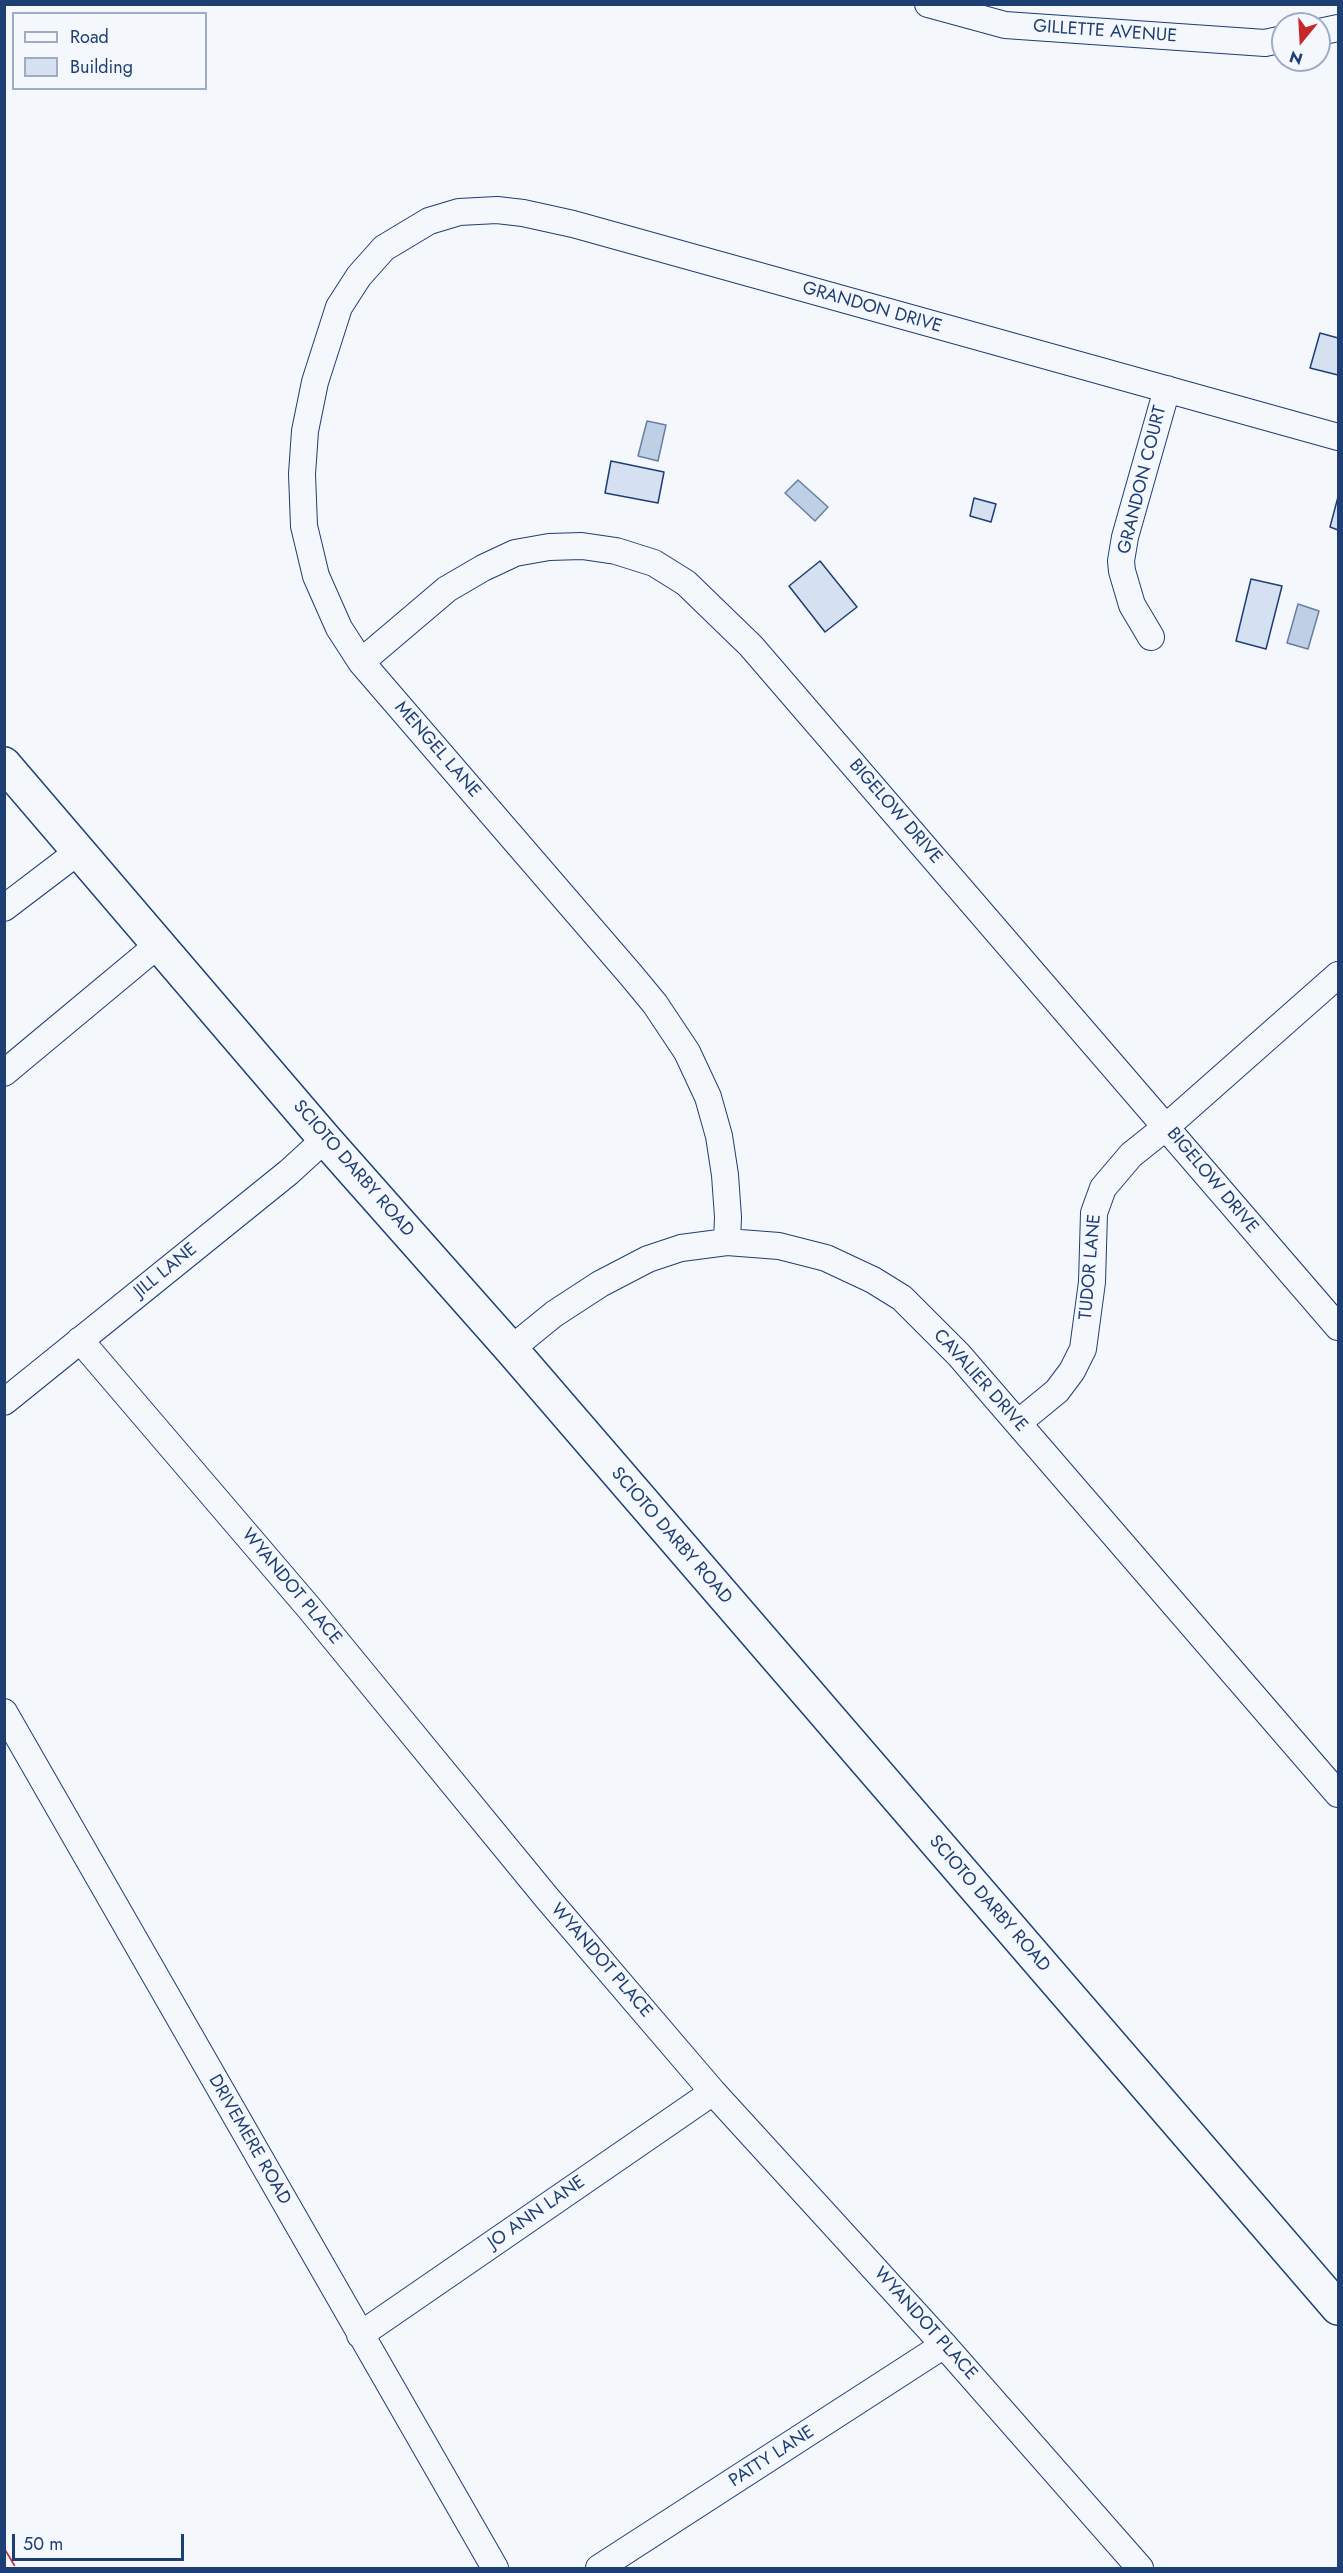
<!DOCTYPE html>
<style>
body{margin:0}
#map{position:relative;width:1343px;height:2573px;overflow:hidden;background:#f4f7fb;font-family:Jost,sans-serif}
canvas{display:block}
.frame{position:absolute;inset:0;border:6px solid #1d3f73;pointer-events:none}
.legend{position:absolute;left:12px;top:12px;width:195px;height:78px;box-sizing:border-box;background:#f4f7fb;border:2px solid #9eadc5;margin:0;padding:8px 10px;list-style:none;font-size:18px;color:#1d3f73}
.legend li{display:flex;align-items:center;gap:12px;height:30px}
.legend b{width:30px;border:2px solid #9eadc5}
.north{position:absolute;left:1271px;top:12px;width:60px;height:60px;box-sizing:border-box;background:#f4f7fb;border:2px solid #9eadc5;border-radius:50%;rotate:198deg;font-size:16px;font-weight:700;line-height:24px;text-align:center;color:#1d3f73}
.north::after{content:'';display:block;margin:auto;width:21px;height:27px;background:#c62828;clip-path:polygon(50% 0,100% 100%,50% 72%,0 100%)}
.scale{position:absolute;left:12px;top:2534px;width:172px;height:27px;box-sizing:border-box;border:3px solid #1d3f73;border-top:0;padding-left:8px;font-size:18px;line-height:21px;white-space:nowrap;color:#1d3f73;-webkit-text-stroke:4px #f4f7fb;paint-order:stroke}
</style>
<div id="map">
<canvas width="1343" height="2573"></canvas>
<div class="frame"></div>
<ul class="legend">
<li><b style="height:8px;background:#f4f7fb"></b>Road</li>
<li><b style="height:16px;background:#d5e0f0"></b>Building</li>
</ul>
<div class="north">N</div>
<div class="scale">50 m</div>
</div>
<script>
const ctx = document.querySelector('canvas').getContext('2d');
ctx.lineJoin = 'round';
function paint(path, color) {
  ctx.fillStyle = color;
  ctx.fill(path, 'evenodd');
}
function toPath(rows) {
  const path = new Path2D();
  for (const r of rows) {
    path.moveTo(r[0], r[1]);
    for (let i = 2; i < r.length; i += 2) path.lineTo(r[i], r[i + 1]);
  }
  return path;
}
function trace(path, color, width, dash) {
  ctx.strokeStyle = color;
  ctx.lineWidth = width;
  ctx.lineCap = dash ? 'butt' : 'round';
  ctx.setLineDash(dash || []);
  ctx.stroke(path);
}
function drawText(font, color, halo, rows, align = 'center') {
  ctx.font = font + ' Jost,sans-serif';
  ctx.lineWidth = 4.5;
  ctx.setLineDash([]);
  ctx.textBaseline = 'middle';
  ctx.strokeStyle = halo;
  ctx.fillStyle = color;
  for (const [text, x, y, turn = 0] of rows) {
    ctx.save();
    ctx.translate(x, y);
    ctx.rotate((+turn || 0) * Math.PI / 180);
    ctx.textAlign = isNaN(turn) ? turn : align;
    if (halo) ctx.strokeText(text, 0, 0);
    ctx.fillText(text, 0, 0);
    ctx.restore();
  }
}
const water = toPath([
 [647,421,666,425,658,461,638,456,647,421],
 [798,480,828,507,815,521,785,493,798,480],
 [1298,604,1319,611,1308,649,1287,643,1298,604]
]);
const building = toPath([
 [1320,333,1338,338,1338,375,1310,368,1320,333],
 [611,461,664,472,658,503,605,493,611,461],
 [1338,497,1338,530,1330,527,1338,497],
 [974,498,996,504,991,522,970,516,974,498],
 [820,561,857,607,825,632,789,586,820,561],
 [1251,579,1282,586,1266,649,1236,641,1251,579]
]);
const minor = toPath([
 [928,4,1005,25,1265,43,1283,39],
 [1319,32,1338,28],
 [1151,637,1132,605,1122,571,1121,561,1125,537,1167,389],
 [361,662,447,589,483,568,515,553,549,547,582,546,616,551,654,563,686,583,751,646,1338,1327],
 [4,908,79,851],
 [4,1073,159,944],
 [727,1242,728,1217,725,1175,719,1136,708,1097,687,1052,655,1004,631,975,361,662,339,628,316,576,304,526,302,474,305,431,315,382,339,307,359,276,384,248,429,221,459,212,497,210,523,213,573,224,1338,437],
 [80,1340,310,1609,547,1898,713,2092,944,2345,1140,2568],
 [511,1349,554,1314,600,1284,648,1259,681,1248,727,1242,779,1246,826,1258,873,1280,902,1298,959,1355,1338,1794],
 [4,1402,289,1172,325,1139],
 [1018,1423,1057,1391,1072,1371,1083,1349,1092,1282,1094,1213,1103,1188,1131,1155,1166,1127,1338,975],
 [4,1712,495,2568],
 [360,2335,713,2092],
 [599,2568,944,2345]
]);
const major = toPath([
 [4,764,325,1139,511,1349,1338,2308]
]);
const power = toPath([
 [4,2548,16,2568]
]);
const streetNames = [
 ["GILLETTE AVENUE",1105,32,4],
 ["GRANDON DRIVE",872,308,16],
 ["GRANDON COURT",1143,480,-76],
 ["MENGEL LANE",437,750,49],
 ["BIGELOW DRIVE",895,812,49],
 ["SCIOTO DARBY ROAD",353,1169,49],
 ["BIGELOW DRIVE",1212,1181,50],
 ["TUDOR LANE",1091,1267,-85],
 ["JILL LANE",166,1271,-39],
 ["CAVALIER DRIVE",980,1381,48],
 ["SCIOTO DARBY ROAD",671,1536,49],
 ["WYANDOT PLACE",291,1587,50],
 ["SCIOTO DARBY ROAD",989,1904,49],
 ["WYANDOT PLACE",601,1961,49],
 ["DRIVEMERE ROAD",249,2140,60],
 ["JO ANN LANE",537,2213,-35],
 ["WYANDOT PLACE",925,2324,48],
 ["PATTY LANE",772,2457,-33]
];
paint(water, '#bed0e5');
trace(water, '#687fa3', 1.5);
paint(building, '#d5e0f0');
trace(building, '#1d3f73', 1.5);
trace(minor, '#1d3f73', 28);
trace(major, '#1d3f73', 36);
trace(minor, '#f4f7fb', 26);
trace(major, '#f4f7fb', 33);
trace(power, '#c62828', 1.5, [21, 4.5, 3, 4.5]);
drawText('18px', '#1d3f73', '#f4f7fb', streetNames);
</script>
